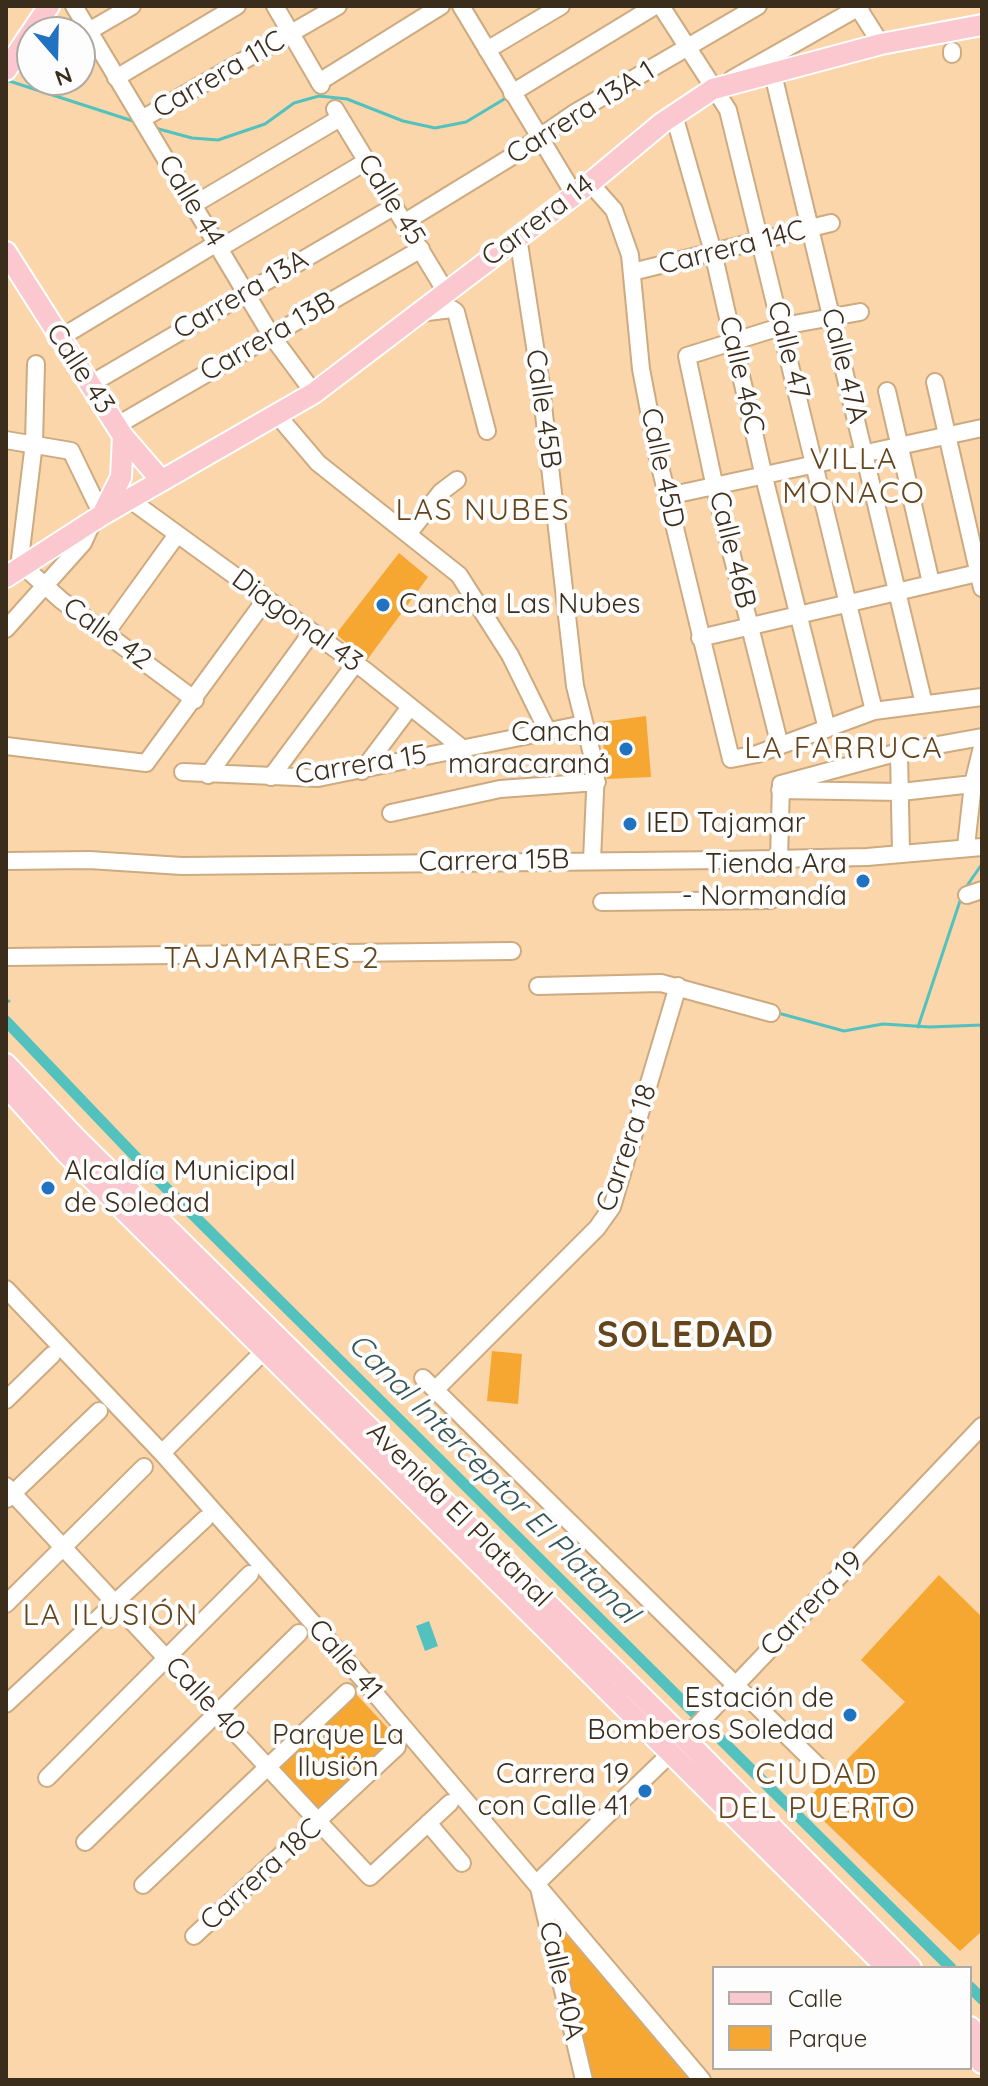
<!DOCTYPE html>
<meta charset="utf-8">
<style>
body{margin:0}
#map{position:relative;width:988px;height:2086px;overflow:hidden;background:#fad6aa;font-family:Quicksand,sans-serif}
canvas{display:block}
.frame{position:absolute;inset:0;border:8px solid #3b2d1b;pointer-events:none}
.legend{position:absolute;left:712px;top:1966px;width:260px;height:104px;box-sizing:border-box;background:#fdfdfd;border:2px solid #afaaa3;margin:0;padding:10px 14px;list-style:none;font-size:24px;color:#3b2d1b}
.legend li{display:flex;align-items:center;gap:16px;height:40px}
.legend b{width:40px;border:2px solid #afaaa3}
.north{position:absolute;left:16px;top:16px;width:80px;height:80px;box-sizing:border-box;background:#fdfdfd;border:2px solid #afaaa3;border-radius:50%;rotate:160deg;font-size:22px;font-weight:700;line-height:32px;text-align:center;color:#3b2d1b}
.north::after{content:'';display:block;margin:auto;width:28px;height:36px;background:#2173c2;clip-path:polygon(50% 0,100% 100%,50% 72%,0 100%)}
</style>
<div id="map">
<canvas width="988" height="2086"></canvas>
<div class="frame"></div>
<ul class="legend">
<li><b style="height:10px;background:#fac8ce"></b>Calle</li>
<li><b style="height:22px;background:#f5a732"></b>Parque</li>
</ul>
<div class="north">N</div>
</div>
<script>
const ctx = document.querySelector('canvas').getContext('2d');
ctx.lineJoin = 'round';
function paint(path, color) {
  ctx.fillStyle = color;
  ctx.fill(path, 'evenodd');
}
function toPath(rows) {
  const path = new Path2D();
  for (const r of rows) {
    path.moveTo(r[0], r[1]);
    for (let i = 2; i < r.length; i += 2) path.lineTo(r[i], r[i + 1]);
  }
  return path;
}
function trace(path, color, width, dash) {
  ctx.strokeStyle = color;
  ctx.lineWidth = width;
  ctx.lineCap = dash ? 'butt' : 'round';
  ctx.setLineDash(dash || []);
  ctx.stroke(path);
}
function drawText(font, color, halo, rows, align = 'center') {
  ctx.font = font + ' Quicksand,sans-serif';
  ctx.lineWidth = 8;
  ctx.setLineDash([]);
  ctx.textBaseline = 'middle';
  ctx.strokeStyle = halo;
  ctx.fillStyle = color;
  for (const [text, x, y, turn = 0] of rows) {
    ctx.save();
    ctx.translate(x, y);
    ctx.rotate((+turn || 0) * Math.PI / 180);
    ctx.textAlign = isNaN(turn) ? turn : align;
    if (halo) ctx.strokeText(text, 0, 0);
    ctx.fillText(text, 0, 0);
    ctx.restore();
  }
}
const green = toPath([
 [399,553,428,577,367,660,336,634],
 [646,716,651,777,607,779,601,722],
 [492,1351,522,1354,518,1404,487,1401],
 [939,1575,982,1617,982,1931,960,1951,804,1802,905,1702,861,1660],
 [355,1693,399,1740,322,1812,277,1764],
 [555,1922,599,1973,689,2080,590,2080]
]);
const water = toPath([
 [429,1621,438,1646,425,1651,416,1626]
]);
const stream = toPath([
 [6,80,136,122],
 [155,128,192,138,218,140,265,124,294,103,319,96,347,99,403,121,435,128,466,122,506,98],
 [964,890,982,864],
 [6,1002,9,1001],
 [778,1013,844,1031,883,1024,930,1027,982,1025],
 [918,1027,961,898]
]);
const canal = toPath([
 [6,1021,153,1175,951,1968],
 [970,1987,982,1999]
]);
const minor = toPath([
 [74,6,271,335,314,393],
 [275,6,321,85],
 [461,6,574,194],
 [661,6,728,110,874,711],
 [857,6,881,44],
 [89,31,132,6],
 [487,50,561,6],
 [952,51,952,54],
 [773,74,924,704],
 [116,78,237,6],
 [732,79,861,6],
 [319,82,441,6],
 [512,93,655,6],
 [335,109,446,292],
 [674,115,713,252,764,477,827,729],
 [142,119,338,6],
 [590,183,614,210,630,255,641,369,658,458,731,759,757,754,874,711,982,697],
 [193,205,340,118],
 [405,222,511,157,573,114,758,6],
 [518,237,540,379,575,686,596,770,592,860],
 [220,248,367,161],
 [632,272,831,223],
 [419,313,452,309,456,312,487,431],
 [60,338,217,243],
 [935,382,982,588],
 [89,385,395,206],
 [887,391,931,583],
 [278,416,318,463,459,575,510,655,548,732],
 [116,426,421,249],
 [6,440,71,451,102,515],
 [668,496,982,428],
 [129,499,366,671,462,748],
 [408,534,441,492,457,480],
 [22,565,61,600,195,700],
 [19,567,34,443,36,364],
 [6,629,83,543,93,521],
 [106,633,176,536],
 [700,638,982,572],
 [6,746,146,763,266,599],
 [780,746,715,488,687,356,783,326,860,312],
 [899,752,901,853],
 [362,771,410,707],
 [183,772,318,778,584,724],
 [208,775,312,632],
 [271,777,355,664],
 [780,790,901,792,973,784],
 [391,813,500,789,597,782],
 [966,846,973,784,982,747],
 [779,859,781,784,899,752,982,737],
 [6,861,89,860,182,866,724,860,867,857,982,847],
 [967,895,982,890],
 [602,902,771,900],
 [6,957,512,951],
 [538,986,661,983,771,1013],
 [6,1289,162,1453,366,1683,702,2080],
 [423,1378,823,1771],
 [435,1390,597,1228,612,1207,678,986],
 [6,1400,52,1355],
 [162,1453,264,1351],
 [6,1486,370,1877,450,1803],
 [7,1499,99,1411],
 [6,1604,144,1467],
 [6,1704,205,1519],
 [47,1778,250,1574],
 [428,1823,462,1863],
 [85,1842,299,1633],
 [538,1882,671,1753,982,1426],
 [143,1885,347,1692],
 [539,1888,584,2080],
 [194,1936,397,1747]
]);
const major = toPath([
 [6,70,49,6],
 [6,252,123,436,161,480],
 [102,515,121,477,123,436],
 [6,577,102,515,314,393,590,183,662,123,713,89,881,44,982,25],
 [6,1064,75,1137,685,1739,911,1968],
 [6,1086,66,1153,887,1968],
 [970,2027,982,2040],
 [970,2051,982,2063]
]);
const markers = [
 [383,605,8,"#2173c2"],
 [626,749,8,"#2173c2"],
 [630,824,8,"#2173c2"],
 [863,881,8,"#2173c2"],
 [48,1188,8,"#2173c2"],
 [850,1715,8,"#2173c2"],
 [645,1791,8,"#2173c2"]
];
const streetNames = [
 ["Carrera 11C",219,75,-30],
 ["Carrera 13A 1",581,113,-32],
 ["Calle 45",391,200,58],
 ["Calle 44",191,201,59],
 ["Carrera 14",538,221,-37],
 ["Carrera 14C",732,248,-14],
 ["Carrera 13A",241,295,-30],
 ["Carrera 13B",268,337,-30],
 ["Calle 47",788,350,76],
 ["Calle 47A",844,366,76],
 ["Calle 43",80,369,57],
 ["Calle 46C",741,375,77],
 ["Calle 45B",543,409,82],
 ["Calle 45D",662,468,78],
 ["Calle 46B",732,550,76],
 ["Diagonal 43",297,621,36],
 ["Calle 42",107,634,36],
 ["Carrera 15",361,765,-9],
 ["Carrera 15B",494,861,-1],
 ["Carrera 18",627,1148,-71],
 ["Avenida El Platanal",459,1515,45],
 ["Carrera 19",812,1604,-46],
 ["Calle 41",345,1660,49],
 ["Calle 40",205,1699,47],
 ["Carrera 18C",261,1875,-42],
 ["Calle 40A",561,1981,77]
];
const poiNames = [
 ["Cancha Las Nubes",399,605,"left"],
 ["Cancha",610,733],
 ["maracaraná",610,765],
 ["IED Tajamar",646,824,"left"],
 ["Tienda Ara",847,865],
 ["- Normandía",847,897],
 ["Alcaldía Municipal",64,1172,"left"],
 ["de Soledad",64,1204,"left"],
 ["Estación de",834,1699],
 ["Bomberos Soledad",834,1731],
 ["Carrera 19",629,1775],
 ["con Calle 41",629,1807]
];
const parkNames = [
 ["Parque La",338,1736],
 ["Ilusión",338,1768]
];
const neighbourhoodNames = [
 ["VILLA",854,460],
 ["MONACO",854,494],
 ["LAS NUBES",483,511],
 ["LA FARRUCA",844,749],
 ["TAJAMARES 2",272,959],
 ["LA ILUSIÓN",111,1616],
 ["CIUDAD",817,1775],
 ["DEL PUERTO",817,1809]
];
const waterNames = [
 ["Canal Interceptor El Platanal",493,1479,45]
];
const districtNames = [
 ["SOLEDAD",686,1336]
];
paint(green, '#f5a732');
paint(water, '#53c2be');
trace(stream, '#53c2be', 3);
trace(canal, '#53c2be', 11);
trace(minor, '#cdaa7f', 20);
trace(major, '#fff', 24);
trace(minor, '#fff', 16);
trace(major, '#fac8ce', 20);
for (const [x, y, r, color] of markers) {
  const dot = new Path2D();
  dot.arc(x, y, r, 0, 2 * Math.PI);
  ctx.fillStyle = color;
  ctx.fill(dot);
  trace(dot, '#fdfdfd', 3);
}
drawText('28px', '#3b2d1b', '#fdfdfd', streetNames);
drawText('28px', '#3b2d1b', '#fdfdfd', poiNames, 'right');
drawText('28px', '#43331f', '#fdfdfd', parkNames);
ctx.letterSpacing = '2px';
drawText('30px', '#64451c', '#fdfdfd', neighbourhoodNames);
ctx.letterSpacing = '0px';
drawText('italic 30px', '#355755', '#fdfdfd', waterNames);
ctx.letterSpacing = '2px';
drawText('bold 36px', '#64451c', '#fdfdfd', districtNames);
ctx.letterSpacing = '0px';
</script>
